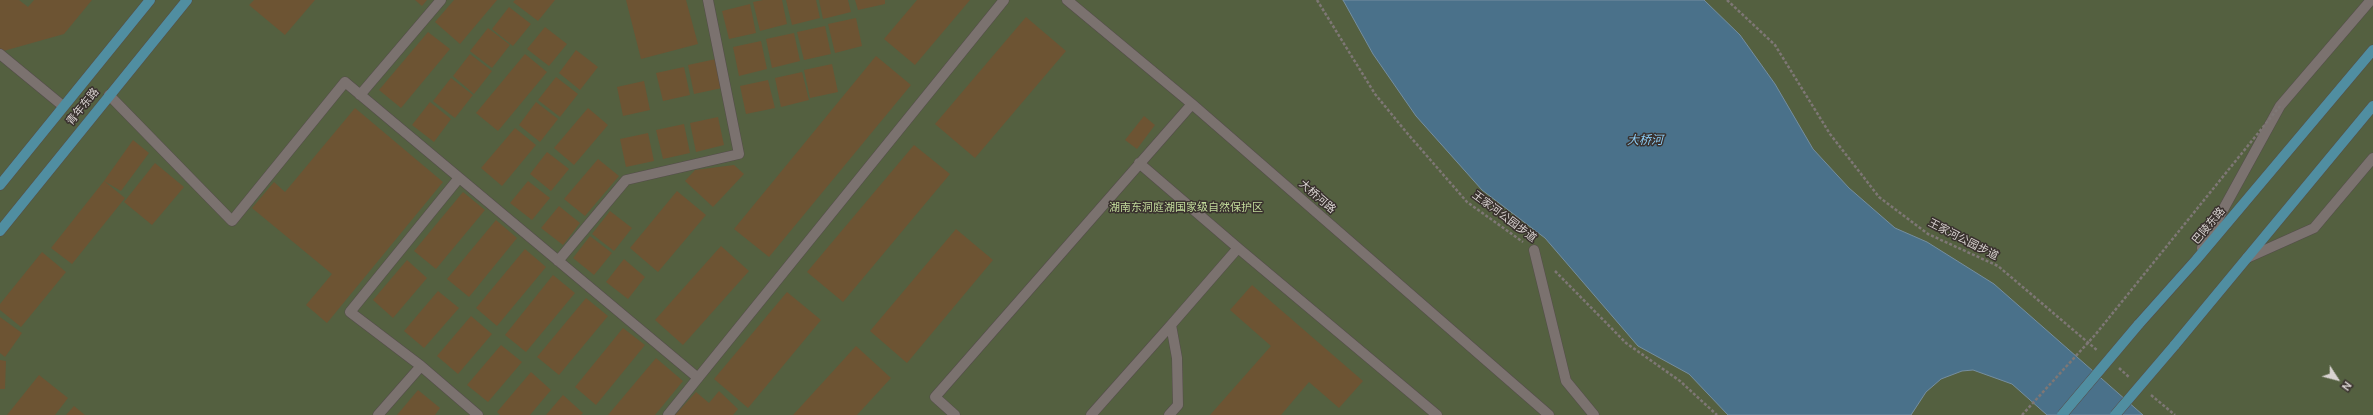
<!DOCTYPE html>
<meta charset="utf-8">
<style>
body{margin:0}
#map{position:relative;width:2373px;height:415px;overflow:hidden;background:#39312e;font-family:"DM Sans",sans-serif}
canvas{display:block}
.north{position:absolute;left:2317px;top:359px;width:40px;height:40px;-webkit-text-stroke:3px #39312e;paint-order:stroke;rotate:126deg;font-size:11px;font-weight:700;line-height:16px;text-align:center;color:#d9d3d1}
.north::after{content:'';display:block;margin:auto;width:14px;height:18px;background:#d9d3d1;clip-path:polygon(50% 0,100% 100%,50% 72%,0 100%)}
</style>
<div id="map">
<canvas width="2373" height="415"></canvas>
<div class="north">N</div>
</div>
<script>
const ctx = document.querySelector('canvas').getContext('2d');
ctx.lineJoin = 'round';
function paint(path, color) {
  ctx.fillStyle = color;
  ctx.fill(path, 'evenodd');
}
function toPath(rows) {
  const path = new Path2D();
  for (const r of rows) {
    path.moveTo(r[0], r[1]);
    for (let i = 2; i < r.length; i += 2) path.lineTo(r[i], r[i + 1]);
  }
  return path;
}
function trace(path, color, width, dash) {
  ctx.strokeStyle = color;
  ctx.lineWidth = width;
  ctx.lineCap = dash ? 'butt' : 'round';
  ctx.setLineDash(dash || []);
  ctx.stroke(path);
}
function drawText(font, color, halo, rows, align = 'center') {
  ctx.font = font + ' "DM Sans","Noto Sans SC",sans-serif';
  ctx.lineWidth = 3;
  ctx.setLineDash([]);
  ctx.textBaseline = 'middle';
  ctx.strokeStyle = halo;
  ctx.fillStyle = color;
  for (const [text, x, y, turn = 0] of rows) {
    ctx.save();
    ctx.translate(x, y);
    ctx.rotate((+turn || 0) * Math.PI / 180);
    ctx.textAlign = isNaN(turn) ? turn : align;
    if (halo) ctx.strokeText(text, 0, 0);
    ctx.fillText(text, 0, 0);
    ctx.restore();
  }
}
const green = toPath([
 [0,0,2373,0,2373,415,0,415]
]);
const water = toPath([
 [1343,0,1704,0,1740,35,1775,84,1813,149,1849,188,1895,228,1927,242,1994,284,2143,415,2047,415,2012,384,1973,370,1962,371,1941,379,1926,392,1911,415,1728,415,1689,374,1638,346,1545,238,1482,190,1416,116,1373,54,1343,0]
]);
const building = toPath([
 [0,0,19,0,28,7,34,0,92,0,64,34,0,52],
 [254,0,315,0,285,35,249,5],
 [415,0,427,0,422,6],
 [454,0,497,0,460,44,435,22],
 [515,0,555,0,538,21,513,2],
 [626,0,686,0,698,44,641,59],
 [763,0,782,0,787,24,760,31,753,2],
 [786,0,816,0,820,18,792,25],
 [819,0,848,0,851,12,823,19],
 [855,0,885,0,885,4,858,10],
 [917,0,970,0,915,65,884,39],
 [750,4,756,33,729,39,722,11],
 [509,7,531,24,513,46,492,29],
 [1026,17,1066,51,975,158,935,124],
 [856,18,862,46,835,53,828,24],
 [825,26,831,54,804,60,797,32],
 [545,27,567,44,549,66,527,49],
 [488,28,510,45,492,68,470,51],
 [428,32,450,49,401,108,379,90],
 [794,33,800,61,772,68,766,39],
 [761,41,767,69,739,76,733,47],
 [576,50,598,67,580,90,559,73],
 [470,54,492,71,474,94,453,76],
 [525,54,547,72,498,131,476,113],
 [876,56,911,85,769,257,734,229],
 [716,59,722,88,694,94,688,65],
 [832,64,838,92,810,98,804,70],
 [684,67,690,95,663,101,656,73],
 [802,72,809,100,781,107,775,78],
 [556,77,578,94,560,117,538,100],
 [451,78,473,95,455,118,433,101],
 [768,80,775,108,746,114,740,86],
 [644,81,650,110,623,116,617,87],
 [430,102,451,119,434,142,412,125],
 [536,102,558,119,540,142,519,125],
 [355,108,443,182,327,323,306,305,332,274,252,208,274,182,285,192],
 [588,108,608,125,574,165,554,148],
 [1144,116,1155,125,1137,149,1125,140],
 [718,117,724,145,696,152,690,123],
 [684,124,690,153,663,159,656,130],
 [515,128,536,145,502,186,481,168],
 [648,133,654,161,626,167,620,139],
 [133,140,149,153,121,191,104,181],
 [914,145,950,174,843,302,807,272],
 [547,152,569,169,551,191,530,174],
 [598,159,619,176,585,216,564,199],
 [155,163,184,187,152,225,124,202],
 [734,165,744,174,713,207,685,181,695,170],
 [104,181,125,198,72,264,51,248],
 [528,181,550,198,532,220,510,203],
 [677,191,706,215,658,272,630,248],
 [463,192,485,210,436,269,414,251],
 [559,206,580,223,563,245,541,228],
 [610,211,632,228,614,251,592,234],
 [496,220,517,238,469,297,447,279],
 [956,229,993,260,907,363,870,331],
 [590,236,612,253,594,275,573,258],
 [721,246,749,271,683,345,655,320],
 [525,249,546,267,497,326,476,308],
 [42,252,66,272,21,327,0,310,0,304],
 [624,259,645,277,628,299,606,282],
 [407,260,427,278,393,318,373,300],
 [553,275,575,293,526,352,505,335],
 [1252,285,1363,381,1339,408,1309,382,1281,415,1210,415,1271,346,1230,310],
 [438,291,459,308,424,348,404,331],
 [787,292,821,320,748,408,714,379],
 [586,298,608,316,559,375,537,357],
 [471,316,492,334,458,374,437,356],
 [0,317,22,333,5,357,0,353],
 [623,328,645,345,596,405,575,387],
 [501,345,522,362,488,402,467,385],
 [856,346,891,378,857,415,793,415],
 [656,358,683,381,655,415,608,415],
 [0,360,6,361,5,389,0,389],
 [531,372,551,390,530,415,500,415,497,412],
 [39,375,68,398,55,415,7,415],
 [418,390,440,408,435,415,397,415],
 [719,391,738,409,733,415,675,415,696,392,709,403],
 [563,395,583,413,581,415,546,415],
 [74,406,85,415,66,415]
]);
const path = toPath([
 [1317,0,1375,94,1407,133,1467,202,1523,242],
 [1727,0,1775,45,1830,134,1879,197,1928,234,1998,266,2098,351],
 [1555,271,1626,343,1680,381,1717,415],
 [2119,368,2130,378],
 [2151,395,2175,415]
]);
const minor = toPath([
 [1067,0,1192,104,1549,415],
 [0,54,63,106],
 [109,95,232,221,345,82,698,378],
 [360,95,441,0],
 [1139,163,1238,248,1171,325,1177,358,1178,405,1169,415],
 [1238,248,1437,415],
 [2202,248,2280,106,2371,0],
 [1534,250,1566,381,1594,415],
 [2247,258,2314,228,2373,158],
 [558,261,626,180,739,154,708,0],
 [421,366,350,312,459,178],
 [378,415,421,366,478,415],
 [668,415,1004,0],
 [955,415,935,397,1192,104],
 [1091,415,1171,325]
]);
const major = toPath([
 [0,185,150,0],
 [0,231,187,0],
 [2138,325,2196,260,2373,50],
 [2174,346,2373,106]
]);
const pathBridge = toPath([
 [2022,415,2095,335,2280,106]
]);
const majorBridge = toPath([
 [2062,415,2138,325],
 [2115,415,2174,346]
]);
const streetNames = [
 ["青年东路",83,107,-51],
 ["大桥河路",1317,197,41],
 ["王家河公园步道",1504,217,37],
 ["巴陵东路",2209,226,-50],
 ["王家河公园步道",1963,240,27]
];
const parkNames = [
 ["湖南东洞庭湖国家级自然保护区",1186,208]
];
const waterNames = [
 ["大桥河",1645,141]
];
paint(green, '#546040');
paint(water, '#4a718a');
trace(water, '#758e9f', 1);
paint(building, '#6d5433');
trace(minor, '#544d4a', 11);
trace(major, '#544d4a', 11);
trace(path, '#7e7775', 2.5, [3, 2]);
trace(minor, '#7b726f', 10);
trace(major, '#508ea1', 10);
trace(majorBridge, '#544d4a', 11, []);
trace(pathBridge, '#7e7775', 2.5, [3, 2]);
trace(majorBridge, '#508ea1', 10);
drawText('11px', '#d9d3d1', '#39312e', streetNames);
drawText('11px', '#c1da9a', '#39312e', parkNames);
drawText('italic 12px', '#8dcff8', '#39312e', waterNames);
</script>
